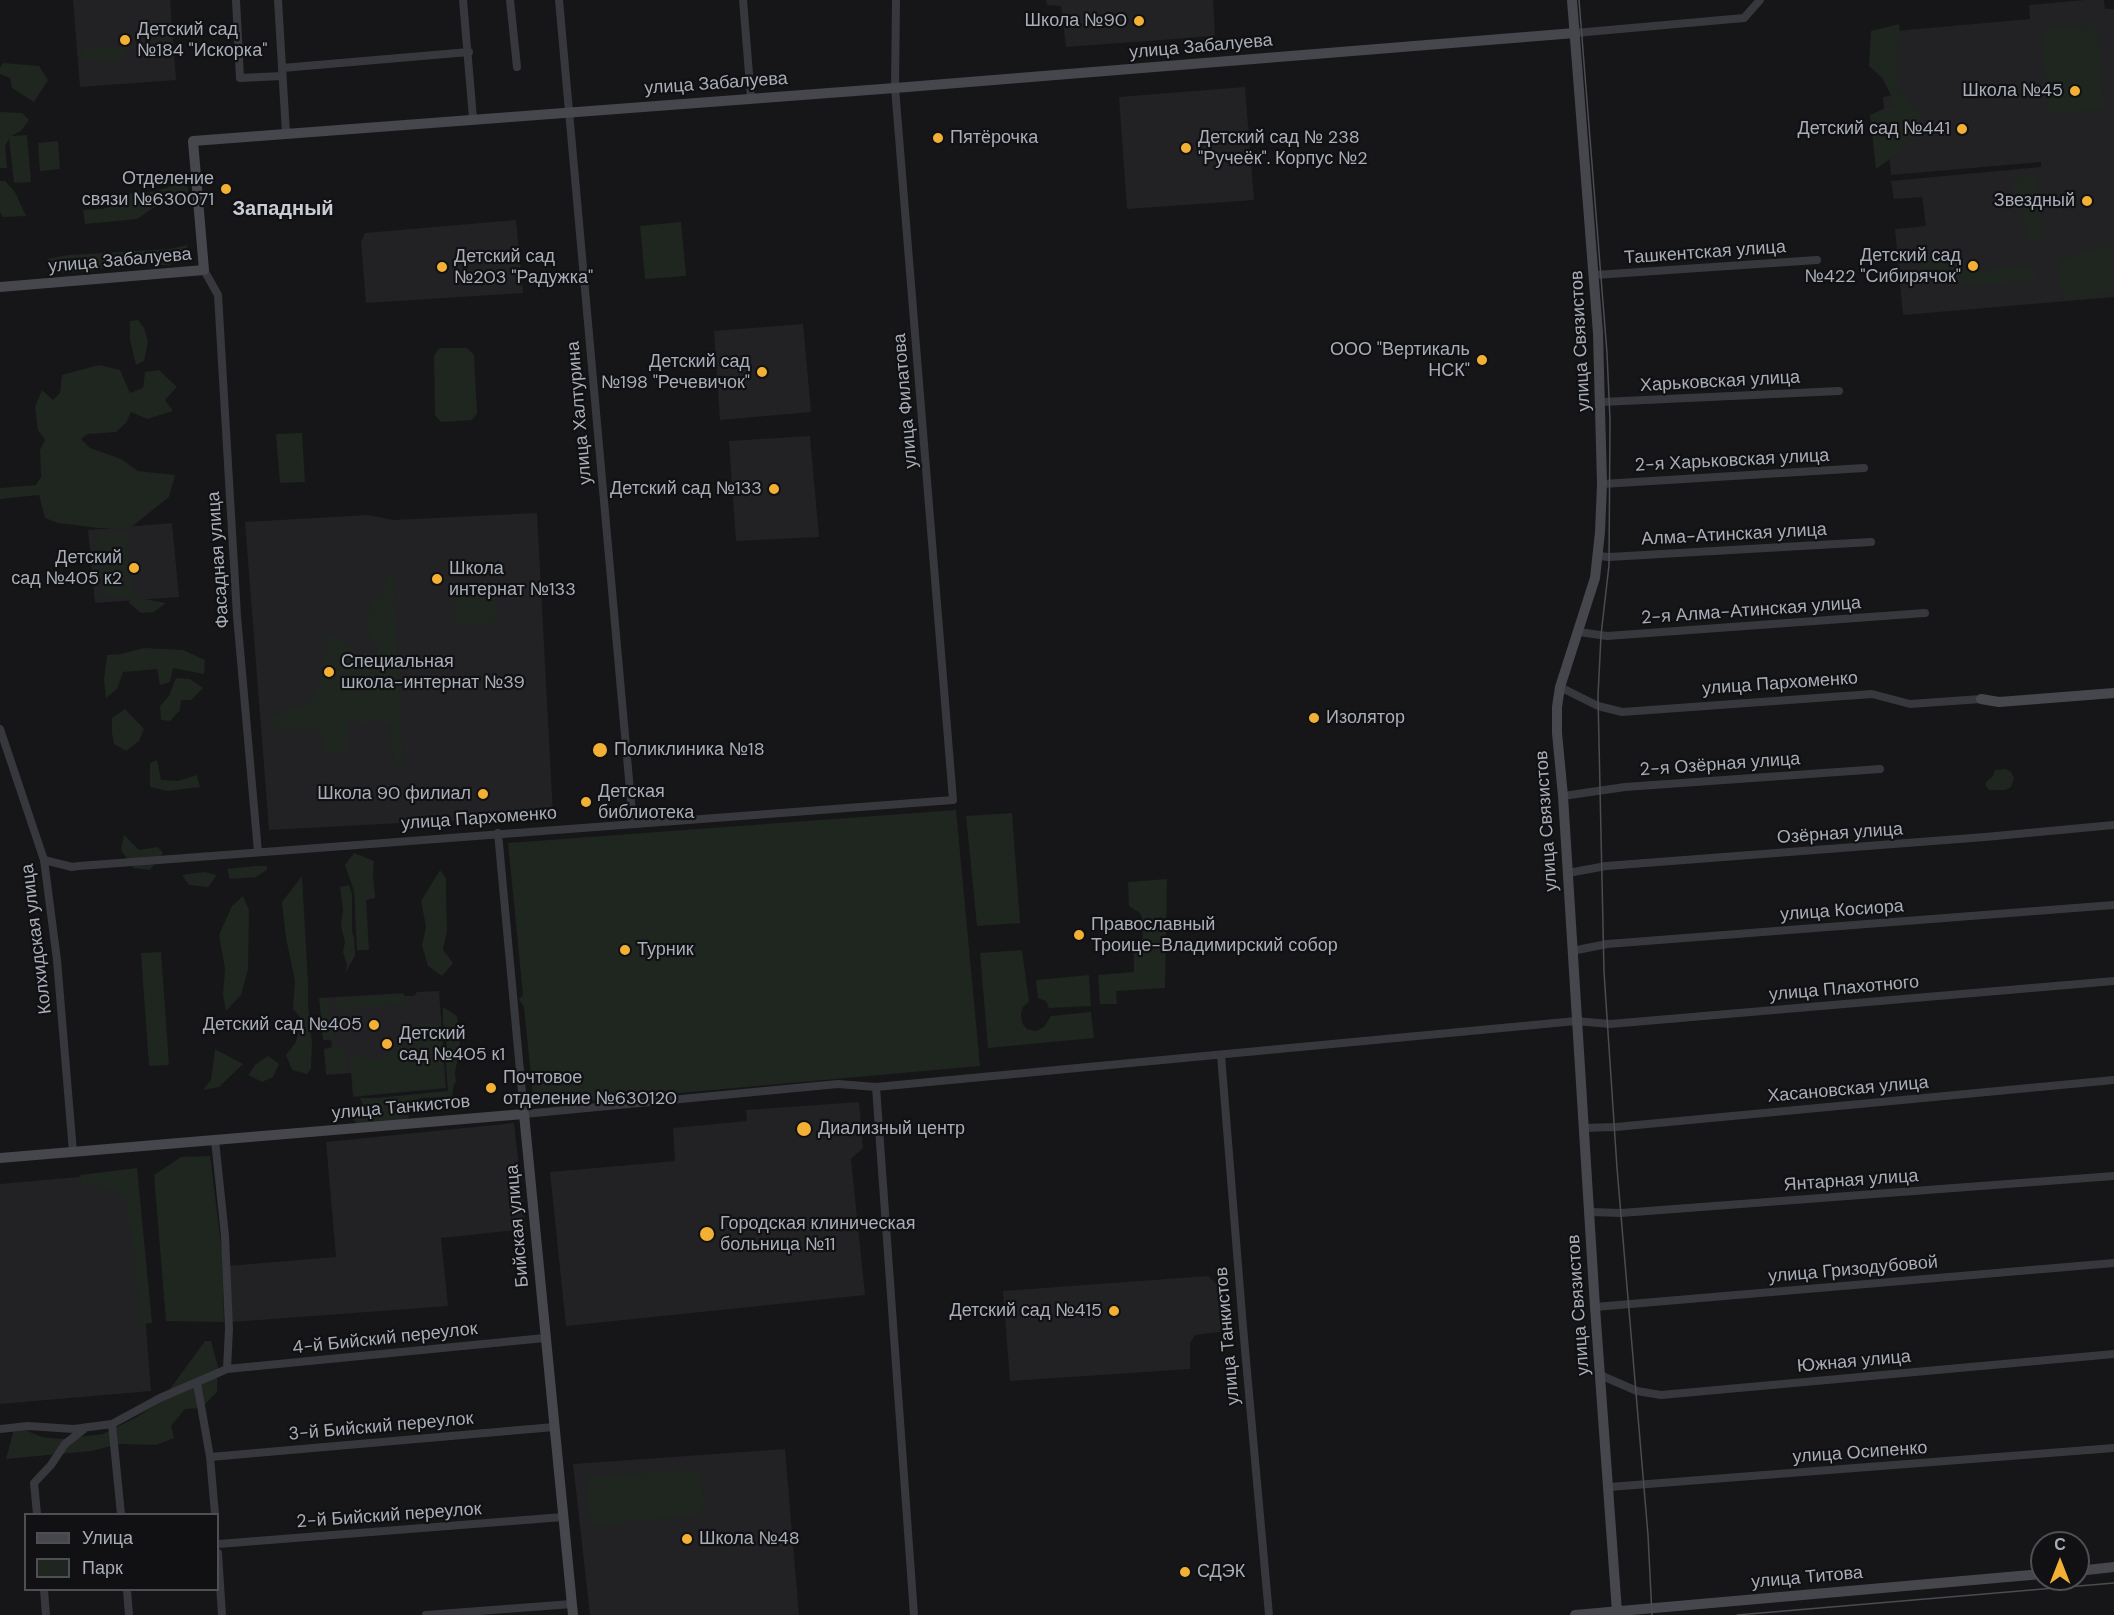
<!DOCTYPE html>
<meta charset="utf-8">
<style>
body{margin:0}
#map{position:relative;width:2114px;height:1615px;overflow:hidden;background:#161618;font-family:"DM Sans",sans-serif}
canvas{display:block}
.legend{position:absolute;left:24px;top:1513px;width:195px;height:78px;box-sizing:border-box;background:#111113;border:2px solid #4d4f55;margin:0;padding:8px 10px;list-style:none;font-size:18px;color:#a8adb8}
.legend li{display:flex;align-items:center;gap:12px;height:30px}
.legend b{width:30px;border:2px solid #4d4f55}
.north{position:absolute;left:2030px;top:1531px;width:60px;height:60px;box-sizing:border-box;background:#111113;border:2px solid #4d4f55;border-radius:50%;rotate:0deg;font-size:16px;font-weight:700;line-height:24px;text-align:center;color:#a8adb8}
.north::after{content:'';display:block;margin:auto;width:21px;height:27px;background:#f2b134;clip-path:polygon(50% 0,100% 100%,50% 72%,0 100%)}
</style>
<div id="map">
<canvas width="2114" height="1615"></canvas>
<ul class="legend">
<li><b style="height:8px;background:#45474d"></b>Улица</li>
<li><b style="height:16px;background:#1e261f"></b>Парк</li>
</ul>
<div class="north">С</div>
</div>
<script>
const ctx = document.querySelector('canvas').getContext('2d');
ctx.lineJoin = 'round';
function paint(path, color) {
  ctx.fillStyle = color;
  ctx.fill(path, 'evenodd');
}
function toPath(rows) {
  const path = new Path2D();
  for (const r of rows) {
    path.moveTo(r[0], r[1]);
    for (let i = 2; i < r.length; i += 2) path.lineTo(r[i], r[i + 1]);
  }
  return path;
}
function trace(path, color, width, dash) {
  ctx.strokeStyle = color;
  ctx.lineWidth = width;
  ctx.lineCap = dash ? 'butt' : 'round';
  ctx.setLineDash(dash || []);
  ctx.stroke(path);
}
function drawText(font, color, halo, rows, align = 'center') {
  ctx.font = font + ' "DM Sans",sans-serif';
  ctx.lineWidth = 4.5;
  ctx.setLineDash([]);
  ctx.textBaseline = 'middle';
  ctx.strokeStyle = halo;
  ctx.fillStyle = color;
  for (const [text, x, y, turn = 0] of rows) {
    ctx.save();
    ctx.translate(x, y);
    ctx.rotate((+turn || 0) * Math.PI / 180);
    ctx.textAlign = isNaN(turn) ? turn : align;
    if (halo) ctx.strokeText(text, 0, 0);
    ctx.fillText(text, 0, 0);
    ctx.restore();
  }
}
const built = toPath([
 [73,0,170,0,176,80,80,87],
 [1046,0,1213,0,1215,36,1066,47,1061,6,1047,5],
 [2085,0,2104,0,2105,9,2114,9,2114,297,1903,315,1895,229,1926,226,1922,197,1894,199,1891,181,2041,167,2041,162,1891,175,1883,97,1892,95,1884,32,2030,19,2029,5],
 [1245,87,1254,200,1127,209,1119,97],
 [516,220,523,293,366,303,361,242,365,233],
 [803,324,811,412,720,420,714,331],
 [810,436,819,537,736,541,729,441],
 [537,513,553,815,269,830,245,522,368,515,393,520],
 [172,523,179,597,95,603,88,530],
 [439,991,446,1088,353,1097,351,1073,326,1075,324,1049,332,1047,331,1040,323,1040,319,998,403,993,405,996,414,996,417,992],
 [859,1102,863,1148,851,1159,865,1295,566,1326,550,1172,675,1161,673,1128,747,1121,746,1110],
 [514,1123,526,1229,441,1238,448,1306,232,1322,227,1266,336,1257,326,1142],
 [134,1172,151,1391,0,1404,0,1184],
 [1208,1276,1221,1288,1227,1331,1195,1335,1190,1343,1190,1369,1010,1381,1003,1291],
 [785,1449,799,1615,590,1615,573,1464]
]);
const green = toPath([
 [1899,24,1901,38,1896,50,1899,86,1920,116,1915,131,1898,153,1876,169,1870,115,1895,104,1883,79,1869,66,1871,31],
 [2097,24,2104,109,2049,114,2042,28],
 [85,46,104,48,126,47,122,58,98,62,79,59],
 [3,63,39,66,48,80,34,102,12,88,10,78,0,74,0,67],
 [0,112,22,113,29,120,21,131,11,136,27,135,31,182,14,183,9,139,5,146,7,168,0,168],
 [58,141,60,169,40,171,38,143],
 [2037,172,2043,236,2035,241,2027,237,2021,201,2012,191,2016,178],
 [0,181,5,181,15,192,26,216,3,217,0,212],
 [187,181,189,198,181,206,159,204,137,219,85,224,83,210,103,209,115,205,92,196,153,192],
 [681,222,686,276,645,279,640,226],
 [188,245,183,257,169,265,121,265,85,272,51,273,47,259,69,255,170,249],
 [2113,245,2114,293,2064,300,2057,265,2062,259],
 [1923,252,1953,258,1960,268,1971,272,2036,265,2035,280,1974,286,1938,276,1926,278,1921,263],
 [138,320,144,328,148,341,144,361,136,365,130,340,130,321],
 [439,348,467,348,474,355,477,414,472,420,441,422,435,415,434,356],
 [99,365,120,370,130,393,143,388,145,372,159,370,177,387,165,400,173,411,147,419,131,412,126,423,116,432,88,434,81,439,90,448,121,459,138,471,175,475,169,497,130,528,99,528,58,523,45,518,39,495,0,499,0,488,36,485,41,477,40,450,45,440,38,430,35,407,42,390,53,400,60,393,62,375],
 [302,433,305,482,280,483,276,434],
 [127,532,132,595,103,597,98,535],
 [393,570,403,765,395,767,389,726,379,720,365,723,348,720,346,754,324,753,323,739,312,728,281,730,266,718,310,702,319,683,325,662,329,633,354,649,366,668,378,651,366,625,371,606],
 [135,590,139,598,166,603,154,612,141,613,129,603],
 [495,592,497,623,456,625,454,594],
 [144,648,183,650,205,660,204,674,173,668,170,682,160,685,157,669,123,672,117,689,106,698,104,680,107,655,121,654],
 [176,678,190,679,203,688,191,700,181,700,180,710,170,721,161,720,160,706,169,696],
 [125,709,144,729,139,741,126,751,114,744,112,733,112,718],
 [157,760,161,780,178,781,197,775,200,787,167,791,150,787,150,763],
 [2006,769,2011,772,2014,778,2011,787,2005,790,1989,790,1986,786,1986,782,1993,776,1995,770],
 [956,810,980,1066,534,1106,524,1007,519,999,523,995,508,843],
 [1012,813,1020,923,977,926,966,816],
 [124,835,139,850,158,847,163,853,150,870,133,868,121,850],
 [354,853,374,861,373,876,375,898,366,900,369,950,357,950,354,891,345,865],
 [256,866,267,866,267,870,256,877,230,879,227,869],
 [440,870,446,878,446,894,447,930,443,950,453,963,442,976,428,966,422,945,426,927,421,901],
 [204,872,217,875,208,887,189,885,182,875],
 [302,876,308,983,308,1004,312,1044,311,1069,307,1074,292,1070,286,1055,296,1042,300,1026,304,1022,293,1009,295,981,286,938,282,902],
 [1167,879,1165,988,1116,991,1117,1004,1100,1004,1098,975,1134,972,1134,948,1140,943,1143,937,1142,918,1140,913,1129,906,1128,882],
 [349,885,352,894,352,932,354,938,355,956,345,973,347,964,343,952,345,942,341,926,343,910,340,887],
 [243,896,249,910,248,969,241,995,226,1011,223,995,225,969,219,935,232,906],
 [1022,950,1029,1002,1023,1007,1021,1014,1022,1023,1027,1029,1036,1031,1044,1027,1051,1016,1091,1012,1094,1038,988,1048,980,953],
 [161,952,169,1065,149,1066,141,953],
 [1089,975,1091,1006,1049,1008,1046,1001,1038,998,1036,980],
 [402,994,405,998,405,1006,340,1010,336,1006,335,998],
 [328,998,329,1016,334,1022,336,1039,323,1039,320,999],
 [443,1007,457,1016,460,1046,455,1073,456,1083,454,1083,452,1097,421,1098,410,1104,408,1121,358,1125,353,1119,370,1111,363,1105,360,1098,377,1098,448,1091,445,1052,447,1052,446,1036,443,1023],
 [440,1022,445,1088,354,1096,350,1056,359,1055,364,1059,379,1060,388,1055,394,1047,415,1046,414,1028,419,1023],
 [345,1047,347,1073,327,1074,324,1049],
 [215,1049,243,1064,219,1087,203,1090,211,1080],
 [268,1056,279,1064,273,1077,262,1082,248,1075,256,1064],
 [210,1156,222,1251,224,1322,166,1321,154,1175,181,1157],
 [137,1168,152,1323,140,1324,134,1254,126,1201,107,1187,81,1185,80,1175],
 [205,1341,211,1341,218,1367,217,1392,201,1408,185,1409,171,1426,174,1438,156,1445,120,1444,91,1451,6,1459,15,1426,42,1437,61,1439,103,1434,139,1416,162,1400],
 [693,1469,702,1475,704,1507,698,1515,598,1525,590,1519,586,1485,593,1477]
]);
const street = toPath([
 [236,0,240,78,282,76],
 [278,0,286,133],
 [463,0,473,118],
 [510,0,517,67],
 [559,0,633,824],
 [743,0,751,98],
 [1575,33,1744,18,1760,0],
 [282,68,469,52],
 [204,270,218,295,237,616,258,852],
 [1595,275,1817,260],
 [1602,402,1839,391],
 [1602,484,1864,468],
 [1598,556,1609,557,1871,542],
 [1579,632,1607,636,1925,613],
 [1560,687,1598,706,1622,712,1872,694,1910,704,1981,699],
 [0,729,44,860,57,960,73,1152],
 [1563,796,1625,787,1880,769],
 [498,833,524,1114,838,1084,876,1087,1576,1021,1610,1024,2114,981],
 [44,860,72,867,79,866,953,800,895,88,896,0],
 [1568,873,1606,866,1985,837,2114,825],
 [1572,951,1607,944,2114,905],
 [1221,1055,1243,1327,1269,1615],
 [876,1087,914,1615],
 [1584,1128,1616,1127,2114,1080],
 [215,1140,225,1236,229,1329,227,1369],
 [1590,1212,1621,1213,2114,1176],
 [1595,1307,2114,1263],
 [1600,1375,1637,1391,1661,1395,2114,1354],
 [197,1383,210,1457,215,1514],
 [112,1424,121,1514],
 [0,1429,28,1426,74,1429,112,1424,160,1398,227,1369,545,1338],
 [210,1457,554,1427],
 [1609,1487,2114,1448],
 [37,1514,34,1483,51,1465,65,1444,84,1429],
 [218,1544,563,1517],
 [218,1553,222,1615],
 [44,1590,46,1615],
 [127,1590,129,1615],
 [426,1615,572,1604]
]);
const secondary = toPath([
 [1572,0,1598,333,1602,484,1600,532,1595,578,1560,687,1557,707,1557,733,1563,796,1595,1307,1617,1612],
 [0,287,204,270,193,141,895,88,1575,33],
 [1981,699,1999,702,2114,693],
 [0,1158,524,1114,573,1615],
 [2078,1571,2114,1567],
 [1575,1615,2042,1574]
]);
const tram = toPath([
 [1579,0,1607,353,1610,420,1609,565,1601,635,1598,696,1604,972,1617,1168,1648,1535,1652,1615],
 [1737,1615,2114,1583]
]);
const markers = [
 [1139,21,6,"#f2b134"],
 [125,40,6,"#f2b134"],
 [2075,91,6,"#f2b134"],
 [1962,129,6,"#f2b134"],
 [938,138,6,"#f2b134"],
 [1186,148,6,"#f2b134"],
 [226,189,6,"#f2b134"],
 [2087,201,6,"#f2b134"],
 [1973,266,6,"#f2b134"],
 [442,267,6,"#f2b134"],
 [1482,360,6,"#f2b134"],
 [762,372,6,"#f2b134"],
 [774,489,6,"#f2b134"],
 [134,568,6,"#f2b134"],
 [437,579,6,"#f2b134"],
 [329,672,6,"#f2b134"],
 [1314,718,6,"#f2b134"],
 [600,750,8,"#f2b134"],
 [483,794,6,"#f2b134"],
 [586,802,6,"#f2b134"],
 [1079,935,6,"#f2b134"],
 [625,950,6,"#f2b134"],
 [374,1025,6,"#f2b134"],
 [387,1044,6,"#f2b134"],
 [491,1088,6,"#f2b134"],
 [804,1129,8,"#f2b134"],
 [707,1234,8,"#f2b134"],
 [1114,1311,6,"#f2b134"],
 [687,1539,6,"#f2b134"],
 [1185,1572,6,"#f2b134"]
];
const poiNames = [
 ["Школа №90",1127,21,"right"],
 ["Детский сад",137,30],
 ["№184 \"Искорка\"",137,51],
 ["Школа №45",2063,91,"right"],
 ["Детский сад №441",1950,129,"right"],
 ["Пятёрочка",950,138],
 ["Детский сад № 238",1198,138],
 ["\"Ручеёк\". Корпус №2",1198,159],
 ["Отделение",214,179,"right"],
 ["связи №630071",214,200,"right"],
 ["Звездный",2075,201,"right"],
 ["Детский сад",1961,256,"right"],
 ["№422 \"Сибирячок\"",1961,277,"right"],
 ["Детский сад",454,257],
 ["№203 \"Радужка\"",454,278],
 ["ООО \"Вертикаль",1470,350,"right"],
 ["НСК\"",1470,371,"right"],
 ["Детский сад",750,362,"right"],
 ["№198 \"Речевичок\"",750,383,"right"],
 ["Детский сад №133",762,489,"right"],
 ["Детский",122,558,"right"],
 ["сад №405 к2",122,579,"right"],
 ["Школа",449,569],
 ["интернат №133",449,590],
 ["Специальная",341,662],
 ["школа-интернат №39",341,683],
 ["Изолятор",1326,718],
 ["Поликлиника №18",614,750],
 ["Детская",598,792],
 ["библиотека",598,813],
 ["Школа 90 филиал",471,794,"right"],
 ["Православный",1091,925],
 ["Троице-Владимирский собор",1091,946],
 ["Турник",637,950],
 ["Детский сад №405",362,1025,"right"],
 ["Детский",399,1034],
 ["сад №405 к1",399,1055],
 ["Почтовое",503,1078],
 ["отделение №630120",503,1099],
 ["Диализный центр",818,1129],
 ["Городская клиническая",720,1224],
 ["больница №11",720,1245],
 ["Детский сад №415",1102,1311,"right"],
 ["Школа №48",699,1539],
 ["СДЭК",1197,1572]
];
const streetNames = [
 ["улица Забалуева",1201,47,-5],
 ["улица Забалуева",716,84,-4],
 ["Ташкентская улица",1705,253,-4],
 ["улица Забалуева",120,261,-5],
 ["улица Связистов",1581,341,-93],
 ["Харьковская улица",1720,382,-3],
 ["улица Филатова",906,401,-95],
 ["улица Халтурина",580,413,-95],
 ["2-я Харьковская улица",1732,461,-3],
 ["Алма-Атинская улица",1734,535,-3],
 ["Фасадная улица",219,560,-94],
 ["2-я Алма-Атинская улица",1751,611,-4],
 ["улица Пархоменко",1780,684,-4],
 ["2-я Озёрная улица",1720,765,-4],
 ["улица Пархоменко",479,819,-4],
 ["улица Связистов",1547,821,-94],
 ["Озёрная улица",1840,834,-4],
 ["улица Косиора",1842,911,-4],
 ["Колхидская улица",37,939,-97],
 ["улица Плахотного",1844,989,-5],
 ["Хасановская улица",1848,1090,-5],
 ["улица Танкистов",401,1108,-5],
 ["Янтарная улица",1851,1181,-4],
 ["Бийская улица",518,1226,-95],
 ["улица Гризодубовой",1853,1270,-5],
 ["улица Связистов",1579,1305,-94],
 ["улица Танкистов",1228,1336,-95],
 ["4-й Бийский переулок",385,1339,-6],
 ["Южная улица",1854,1362,-5],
 ["3-й Бийский переулок",381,1427,-5],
 ["улица Осипенко",1860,1453,-4],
 ["2-й Бийский переулок",389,1516,-4],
 ["улица Титова",1807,1578,-5]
];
const neighbourhoodNames = [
 ["Западный",283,210]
];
paint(built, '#222225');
paint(green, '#1e261f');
trace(street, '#37383d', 8);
trace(secondary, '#45474d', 10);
trace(tram, '#4a4c52', 1.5);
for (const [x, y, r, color] of markers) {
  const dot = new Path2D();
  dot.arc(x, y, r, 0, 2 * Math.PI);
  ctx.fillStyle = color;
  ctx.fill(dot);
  trace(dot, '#111113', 2);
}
drawText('18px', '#a8adb8', '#111113', poiNames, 'left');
drawText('18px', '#a8adb8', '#111113', streetNames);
drawText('bold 20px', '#c9ccd4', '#111113', neighbourhoodNames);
</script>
